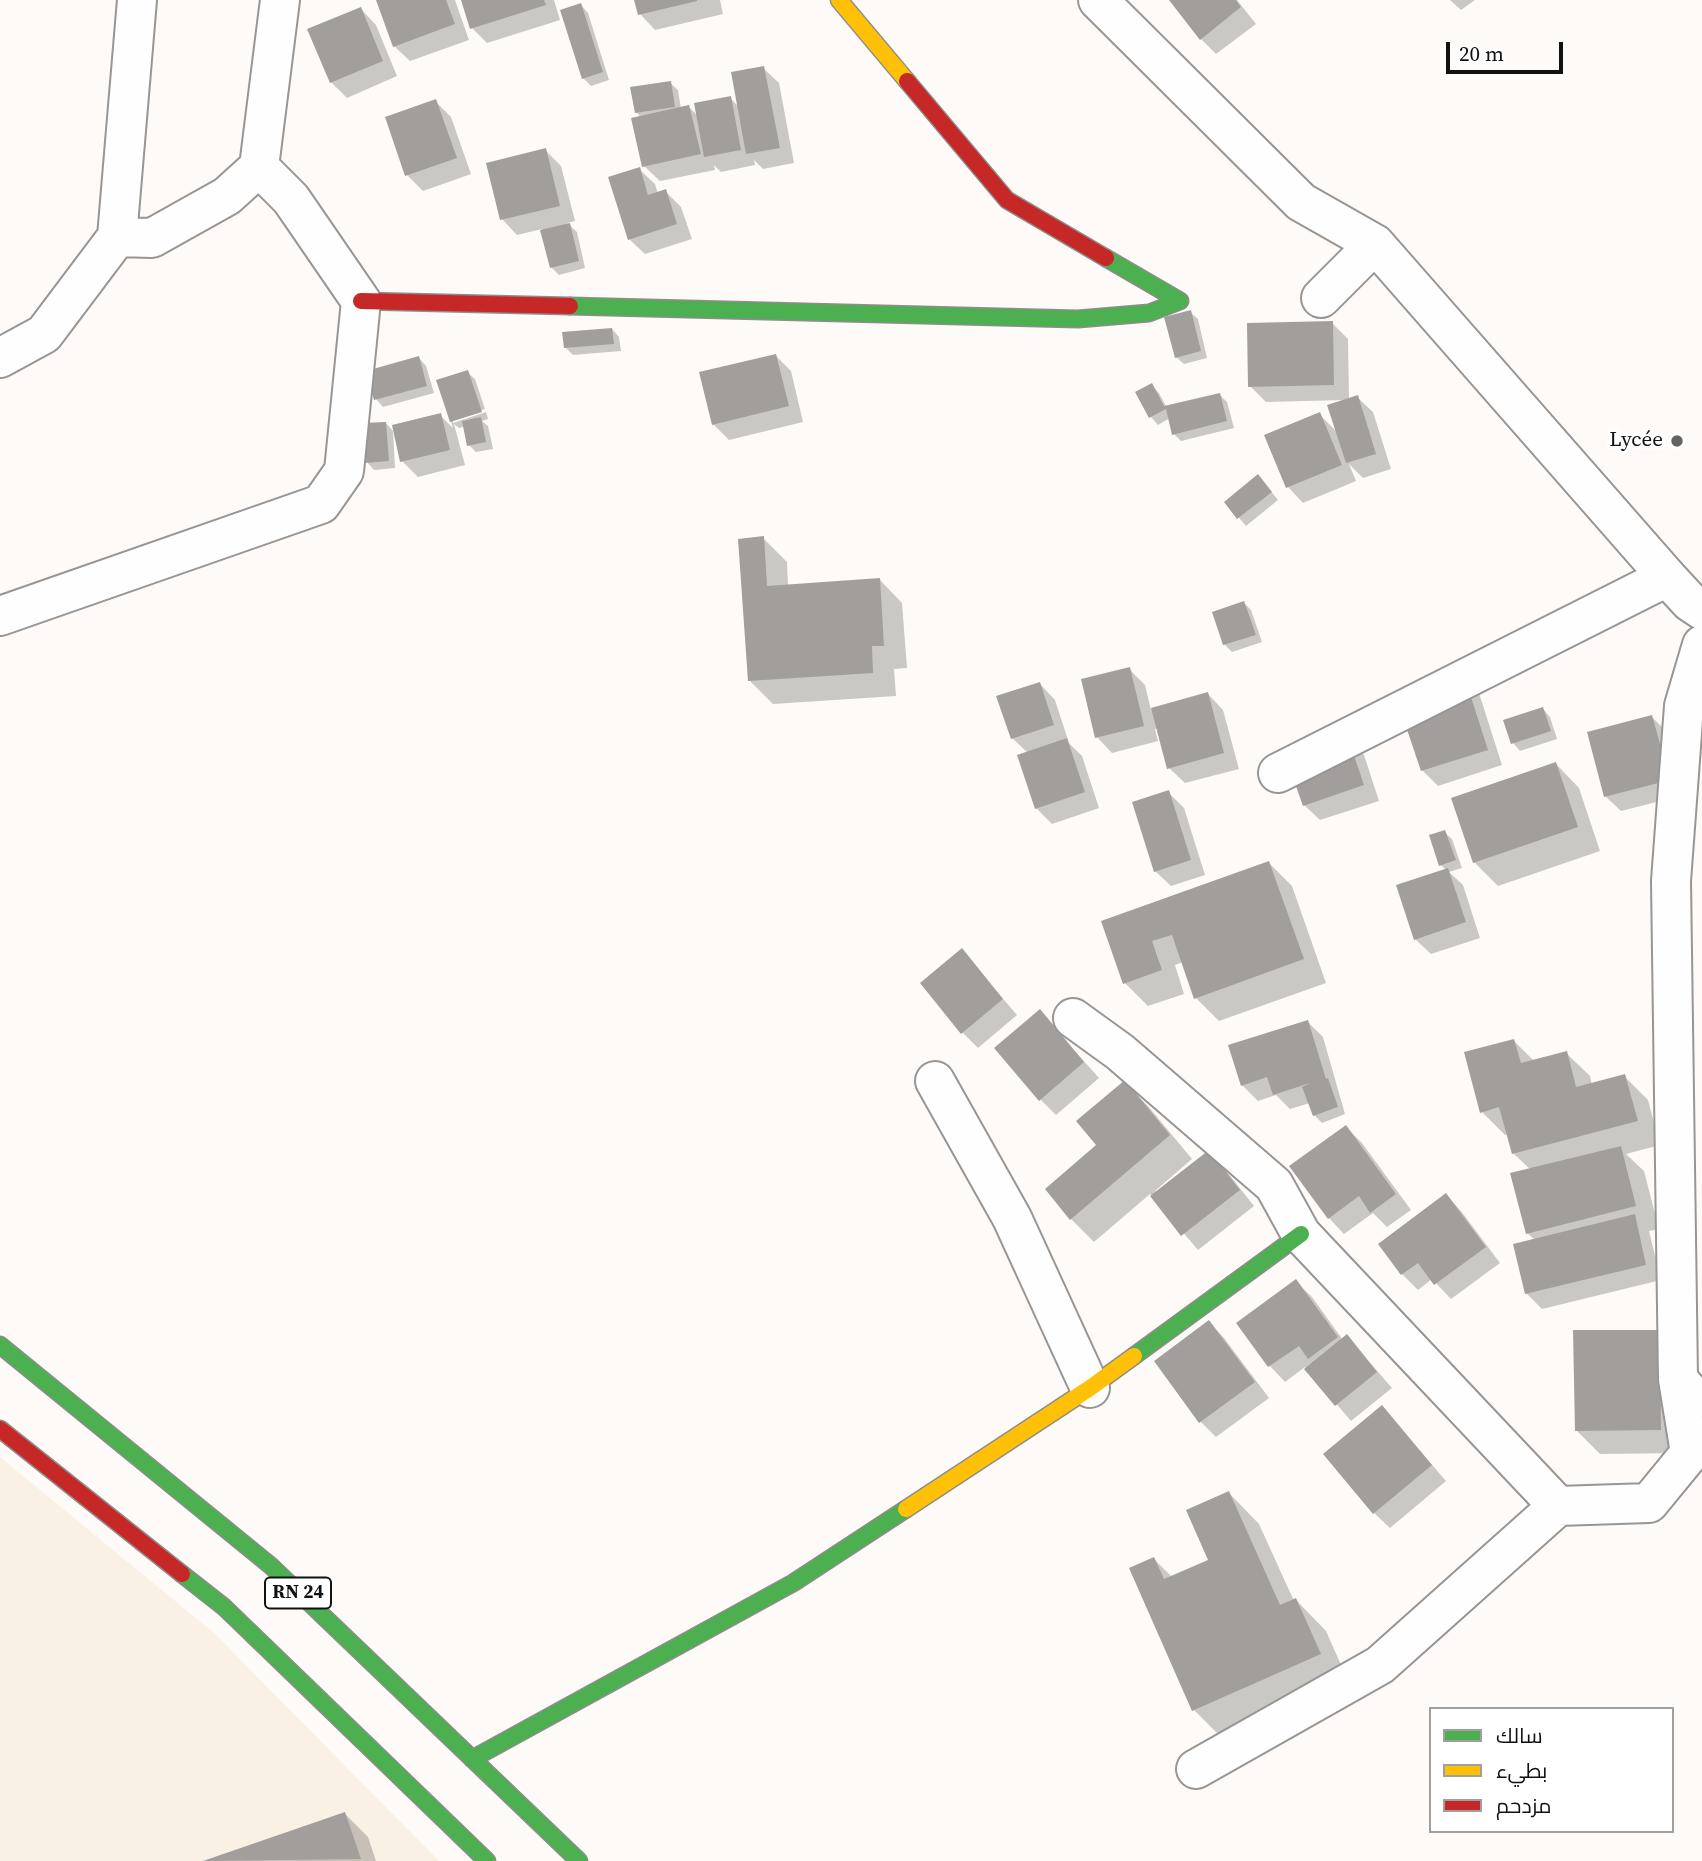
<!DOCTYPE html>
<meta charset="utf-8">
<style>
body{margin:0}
#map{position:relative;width:1702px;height:1861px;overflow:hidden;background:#fdfaf7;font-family:"Source Serif 4",Cairo,serif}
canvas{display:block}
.legend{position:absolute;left:1429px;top:1707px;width:245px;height:126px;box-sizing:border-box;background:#fff;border:2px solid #a0a0a0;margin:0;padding:9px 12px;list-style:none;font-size:21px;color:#111}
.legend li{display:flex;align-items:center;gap:14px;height:35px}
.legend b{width:35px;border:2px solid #a0a0a0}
.scale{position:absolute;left:1446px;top:42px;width:117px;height:32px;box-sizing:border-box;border:4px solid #111;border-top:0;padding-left:9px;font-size:21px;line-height:24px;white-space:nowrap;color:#111;-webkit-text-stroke:5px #fff;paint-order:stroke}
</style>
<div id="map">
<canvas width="1702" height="1861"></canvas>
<ul class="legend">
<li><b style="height:9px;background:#4caf50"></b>سالك</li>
<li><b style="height:9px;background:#ffc107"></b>بطيء</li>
<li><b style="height:9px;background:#c62828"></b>مزدحم</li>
</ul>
<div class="scale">20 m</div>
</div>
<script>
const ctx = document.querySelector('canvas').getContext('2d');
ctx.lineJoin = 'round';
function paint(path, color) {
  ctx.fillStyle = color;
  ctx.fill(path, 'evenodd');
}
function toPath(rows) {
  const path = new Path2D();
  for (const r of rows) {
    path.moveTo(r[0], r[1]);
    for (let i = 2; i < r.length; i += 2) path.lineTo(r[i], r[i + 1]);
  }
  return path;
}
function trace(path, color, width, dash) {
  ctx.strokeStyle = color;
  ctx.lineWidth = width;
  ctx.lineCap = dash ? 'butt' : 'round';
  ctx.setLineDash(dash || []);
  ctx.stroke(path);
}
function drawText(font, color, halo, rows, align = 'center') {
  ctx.font = font + ' "Source Serif 4",serif';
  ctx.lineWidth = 7;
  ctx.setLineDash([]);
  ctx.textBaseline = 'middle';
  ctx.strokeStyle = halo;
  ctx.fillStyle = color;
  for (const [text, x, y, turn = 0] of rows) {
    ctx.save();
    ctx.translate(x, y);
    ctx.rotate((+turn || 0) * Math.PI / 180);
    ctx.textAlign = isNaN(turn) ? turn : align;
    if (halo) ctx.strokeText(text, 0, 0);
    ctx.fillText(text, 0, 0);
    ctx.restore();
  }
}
const farmland = toPath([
 [0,1457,214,1633,439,1861,0,1861]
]);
const shadow = toPath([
 [378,0,455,0,469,40,410,61,394,46],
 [463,0,554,0,560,20,487,43,472,28],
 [636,0,720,0,723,14,655,30,640,14],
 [1171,0,1237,0,1256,24,1216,54,1201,39],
 [1450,0,1475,0,1461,10],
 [581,5,588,13,609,80,591,86,583,78],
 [361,9,376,25,397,76,347,98,331,82],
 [763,68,779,83,794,163,763,169,754,160,755,165,721,172,714,165,715,170,660,181,644,166,641,117,636,112,670,83,678,90,681,109,689,107,698,116,730,98,739,107],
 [435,101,451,117,471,174,423,191,407,175],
 [545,150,561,166,575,221,567,223,577,232,585,268,559,275,551,267,542,229,517,235,502,219],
 [639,169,655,184,658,194,665,191,681,207,692,239,645,254,629,239],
 [1190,312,1198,319,1207,358,1184,364,1176,357],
 [1332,323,1348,339,1349,400,1357,397,1373,412,1391,469,1363,478,1349,464,1356,481,1303,503,1288,487,1319,414,1338,433,1345,400,1266,402,1250,386],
 [612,329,619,337,621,351,573,355,565,347],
 [776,356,791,371,803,422,729,440,713,424],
 [419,358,426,366,434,393,383,407,376,399],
 [467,372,475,379,485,409,453,419,453,423,486,412,488,419,482,421,488,426,493,449,476,452,469,445,465,426,459,428,454,424,465,465,418,477,402,461,440,415,453,428,438,381],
 [1151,385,1159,393,1167,408,1220,395,1227,402,1234,428,1181,441,1174,434,1170,418,1158,425,1151,417,1137,393],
 [386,423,393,431,395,468,374,470,367,462],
 [1265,484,1278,500,1246,526,1226,502],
 [763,538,787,562,788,586,879,579,902,603,907,668,894,669,896,696,773,704,750,681],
 [1244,603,1251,610,1262,642,1232,652,1224,644],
 [1129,669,1145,685,1151,710,1208,694,1223,710,1239,769,1185,783,1169,768,1158,728,1155,729,1158,741,1112,753,1097,737],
 [1462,674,1478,690,1502,765,1438,786,1422,770],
 [1040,684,1055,700,1069,743,1082,756,1099,808,1052,824,1036,808,1028,753,1012,738],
 [1543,709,1550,717,1557,739,1520,751,1513,743],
 [1652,717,1668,733,1684,795,1621,811,1605,796],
 [1348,740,1364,755,1379,801,1320,820,1304,805],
 [1556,764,1579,788,1600,851,1498,886,1474,862],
 [1168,792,1184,808,1205,875,1171,886,1155,871],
 [1444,832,1452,839,1462,868,1449,872,1463,885,1480,938,1431,954,1415,939,1446,870,1441,865],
 [1269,863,1292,886,1326,983,1219,1021,1196,998,1183,962,1175,965,1184,994,1148,1006,1125,983,1103,922],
 [962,951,1017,1015,978,1048,962,1032],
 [1039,1011,1099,1078,1056,1115,1040,1099],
 [1308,1022,1323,1037,1345,1114,1322,1123,1314,1115,1310,1103,1290,1109,1276,1095,1258,1101,1242,1085],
 [1514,1041,1534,1061,1566,1053,1590,1076,1592,1085,1624,1076,1648,1100,1660,1145,1626,1154,1644,1171,1659,1229,1649,1231,1661,1280,1542,1309,1526,1293,1535,1240,1527,1233,1531,1170,1514,1154,1509,1134,1505,1135,1482,1112],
 [1125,1083,1148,1106,1192,1159,1155,1191,1157,1193,1209,1152,1224,1168,1254,1206,1198,1250,1150,1194,1094,1242,1071,1219],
 [1346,1127,1362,1143,1411,1210,1387,1227,1373,1213,1344,1234,1329,1218],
 [1446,1195,1461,1211,1500,1263,1451,1299,1432,1279,1418,1290,1402,1274,1380,1244],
 [1296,1282,1312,1297,1343,1340,1347,1336,1392,1388,1351,1421,1305,1367,1285,1382,1270,1366,1239,1323],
 [1209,1322,1224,1338,1269,1398,1216,1437,1201,1422,1156,1362],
 [1659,1331,1684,1453,1600,1454,1576,1430],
 [1382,1407,1446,1481,1390,1528,1374,1513],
 [1229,1493,1259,1524,1294,1601,1296,1600,1326,1631,1350,1685,1224,1740,1194,1710,1154,1559,1173,1578,1211,1561],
 [345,1814,368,1837,376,1861,207,1861]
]);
const building = toPath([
 [376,0,446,0,455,24,393,47],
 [461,0,544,0,546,5,470,29],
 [634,0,697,0,697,1,638,15],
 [1169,0,1236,0,1241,7,1200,40],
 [581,3,603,72,582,79,560,10],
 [361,7,383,61,330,83,307,29],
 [764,66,780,148,746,154,731,72],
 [671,81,675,107,635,113,630,87],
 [731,96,741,150,704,157,694,103],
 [436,99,457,158,405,176,385,117],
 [689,105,701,154,642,167,631,118],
 [546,148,560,206,500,220,486,163],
 [640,167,648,195,666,189,677,224,628,240,608,177],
 [570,223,579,261,550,268,540,230],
 [1191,310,1201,351,1175,358,1164,317],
 [1333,321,1334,385,1248,387,1247,323],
 [612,328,614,344,564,348,562,332],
 [776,354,789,406,712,425,699,372],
 [419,356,427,386,374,400,366,371],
 [468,370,482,412,450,422,436,380],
 [1152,383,1164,406,1220,393,1227,421,1172,435,1166,409,1149,418,1135,392],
 [1358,395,1376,454,1346,463,1327,405],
 [1320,412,1342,465,1286,488,1264,435],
 [441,413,450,450,400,462,392,425],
 [481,417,486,442,467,446,462,421],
 [386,422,389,461,365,463,362,423],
 [1258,474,1272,492,1237,519,1224,502],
 [764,536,767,586,880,578,884,646,872,646,873,673,748,681,738,539],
 [1244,601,1256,635,1223,645,1212,612],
 [1130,667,1144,726,1095,738,1081,679],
 [1463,672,1488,750,1421,771,1395,694],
 [1040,682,1054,725,1011,739,996,696],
 [1208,692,1224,753,1167,769,1151,708],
 [1543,707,1551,731,1511,744,1503,720],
 [1652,715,1670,780,1604,797,1587,732],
 [1067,738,1085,792,1035,809,1017,755],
 [1348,738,1364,785,1303,806,1286,758],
 [1556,762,1578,827,1473,863,1451,798],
 [1169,790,1191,860,1154,872,1132,802],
 [1445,830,1456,860,1439,866,1429,835],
 [1269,861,1304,959,1194,999,1172,935,1152,941,1162,970,1123,984,1101,921],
 [1448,868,1466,922,1414,940,1396,885],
 [962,948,1003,999,961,1034,920,983],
 [1040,1009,1084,1062,1039,1101,994,1048],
 [1308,1020,1326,1079,1328,1078,1338,1107,1313,1116,1302,1087,1310,1083,1273,1095,1267,1077,1241,1086,1228,1045],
 [1514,1039,1521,1063,1567,1051,1576,1087,1625,1074,1638,1121,1512,1154,1499,1107,1480,1113,1464,1052],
 [1125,1080,1170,1135,1070,1220,1045,1189,1096,1145,1076,1121],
 [1346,1125,1396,1194,1370,1213,1359,1196,1328,1219,1289,1166],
 [1621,1146,1636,1206,1526,1234,1510,1173],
 [1209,1150,1240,1190,1181,1236,1150,1196],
 [1446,1193,1486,1247,1434,1285,1418,1263,1401,1275,1378,1244],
 [1635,1214,1646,1265,1525,1294,1513,1244],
 [1296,1279,1338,1337,1308,1359,1299,1346,1268,1367,1236,1323],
 [1209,1320,1255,1382,1199,1423,1154,1361],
 [1573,1330,1660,1330,1661,1430,1575,1431],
 [1347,1334,1377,1372,1335,1406,1304,1369],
 [1382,1405,1432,1465,1373,1514,1323,1454],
 [1229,1491,1280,1605,1296,1598,1321,1654,1192,1711,1129,1568,1154,1557,1164,1579,1208,1560,1186,1510],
 [345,1812,361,1859,203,1861]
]);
const street = toPath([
 [1098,0,1301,202,1375,244,1667,577,1690,602,1702,610],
 [117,237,152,238,227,196,259,167,280,0],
 [1321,298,1375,244],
 [0,358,44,334,117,237,137,0],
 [0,616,321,504,344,471,361,301,291,199,259,167],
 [1278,773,1667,577],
 [1073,1018,1120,1052,1274,1185,1301,1234,1558,1506,1649,1503,1690,1453,1678,1379],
 [935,1081,1012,1218,1090,1388],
 [1695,1399,1678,1379,1671,881,1684,706,1702,645],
 [1196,1769,1380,1665,1558,1506]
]);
const fast = toPath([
 [570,306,1078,319,1149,313,1180,301,1106,258],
 [0,1345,271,1566,579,1861],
 [1134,1356,1301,1234],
 [182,1574,224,1607,487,1861],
 [472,1759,793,1583,906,1509]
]);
const slow = toPath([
 [839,0,907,81],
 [906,1509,1090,1388,1134,1356]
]);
const jam = toPath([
 [907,81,1007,200,1106,258],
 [361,301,570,306],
 [0,1429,182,1574]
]);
const markers = [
 [1677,441,7,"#646362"]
];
const shields = [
 [298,1593,66]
];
const shieldNames = [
 ["RN 24",298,1593]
];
const poiNames = [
 ["Lycée",1663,441]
];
paint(farmland, '#f9f1e4');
paint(shadow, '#0003');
paint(building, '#a19e9c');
trace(street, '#979695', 42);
trace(fast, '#8e8d8b', 19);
trace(slow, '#8e8d8b', 19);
trace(jam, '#8e8d8b', 19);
trace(street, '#fffefe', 38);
trace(fast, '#4caf50', 16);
trace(slow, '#ffc107', 16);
trace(jam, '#c62828', 16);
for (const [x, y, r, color] of markers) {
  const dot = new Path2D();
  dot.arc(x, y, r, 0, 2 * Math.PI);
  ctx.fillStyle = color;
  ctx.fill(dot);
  trace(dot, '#fff', 2.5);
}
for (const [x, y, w] of shields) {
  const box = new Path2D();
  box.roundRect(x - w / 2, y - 15.5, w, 31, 5);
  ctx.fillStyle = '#fff';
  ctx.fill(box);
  trace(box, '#111', 2);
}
drawText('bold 19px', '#111', null, shieldNames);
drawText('21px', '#111', '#fff', poiNames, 'right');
</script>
